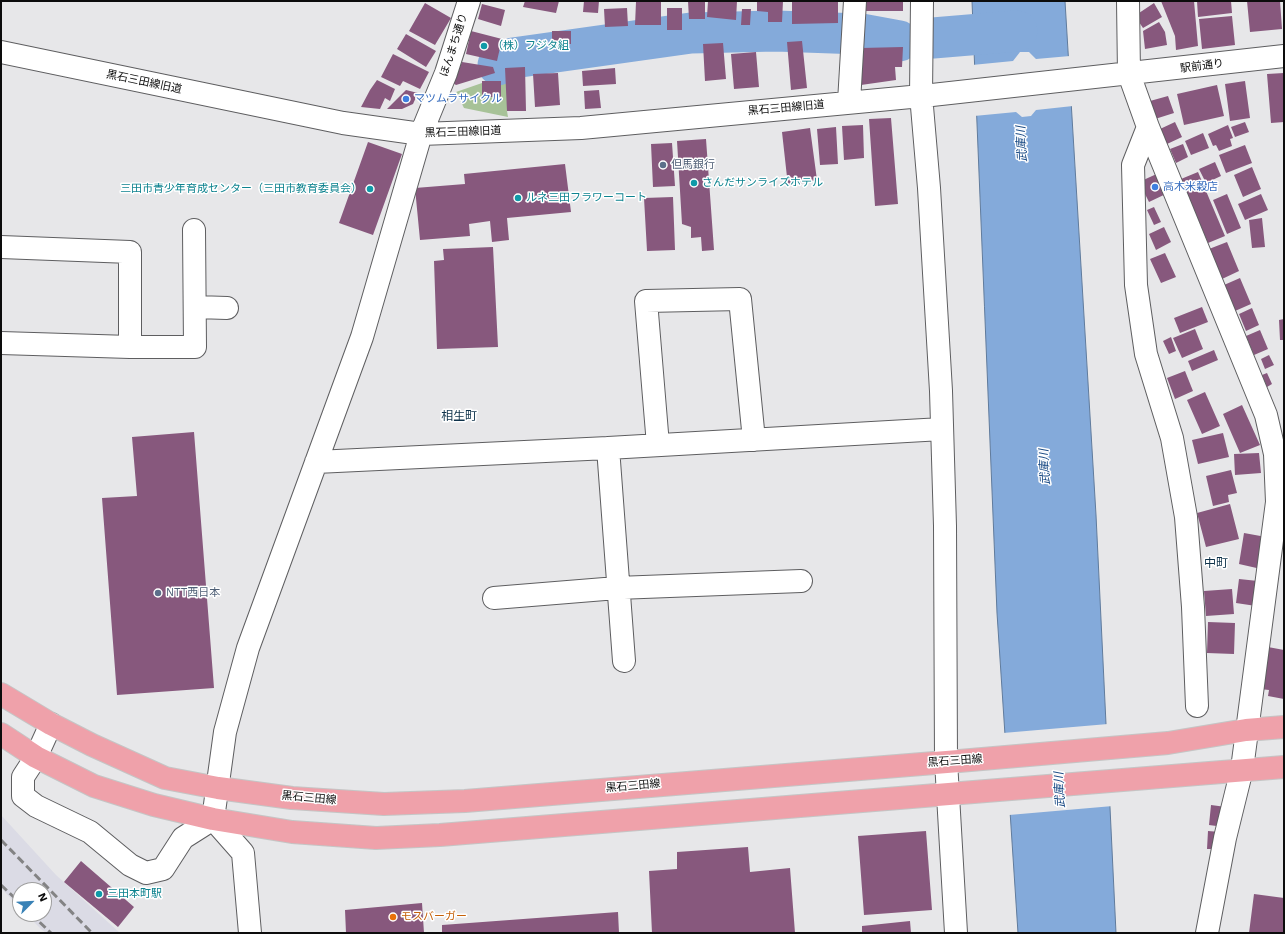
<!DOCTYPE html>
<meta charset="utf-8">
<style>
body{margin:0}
#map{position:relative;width:1285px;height:934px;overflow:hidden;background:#e7e7e9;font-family:"Work Sans",sans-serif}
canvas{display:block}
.frame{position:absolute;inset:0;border:2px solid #0c0c0c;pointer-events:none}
.north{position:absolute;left:12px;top:882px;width:40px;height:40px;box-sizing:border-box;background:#fff;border:1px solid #9e9e9e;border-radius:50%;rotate:66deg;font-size:11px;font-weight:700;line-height:16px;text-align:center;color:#0c0c0c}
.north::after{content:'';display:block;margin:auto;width:14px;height:18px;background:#3982b6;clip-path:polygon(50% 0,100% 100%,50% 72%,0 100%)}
</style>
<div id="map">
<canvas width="1285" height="934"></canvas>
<div class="frame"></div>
<div class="north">N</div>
</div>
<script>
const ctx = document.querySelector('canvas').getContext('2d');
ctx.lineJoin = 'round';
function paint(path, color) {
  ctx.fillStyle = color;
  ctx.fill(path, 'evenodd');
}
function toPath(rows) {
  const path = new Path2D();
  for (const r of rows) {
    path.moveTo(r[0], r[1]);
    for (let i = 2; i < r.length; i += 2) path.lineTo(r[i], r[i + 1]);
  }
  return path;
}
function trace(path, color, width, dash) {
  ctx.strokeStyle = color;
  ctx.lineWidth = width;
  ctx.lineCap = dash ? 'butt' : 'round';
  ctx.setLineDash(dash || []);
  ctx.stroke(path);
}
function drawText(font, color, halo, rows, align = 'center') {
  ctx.font = font + ' "Work Sans","Noto Sans JP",sans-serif';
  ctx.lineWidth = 3;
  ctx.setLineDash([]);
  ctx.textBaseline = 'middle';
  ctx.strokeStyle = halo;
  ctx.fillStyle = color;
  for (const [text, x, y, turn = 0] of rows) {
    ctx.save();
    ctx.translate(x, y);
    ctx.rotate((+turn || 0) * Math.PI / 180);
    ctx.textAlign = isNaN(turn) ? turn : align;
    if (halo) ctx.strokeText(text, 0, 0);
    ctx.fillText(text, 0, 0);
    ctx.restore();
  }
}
const built = toPath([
 [1,815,56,875,120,933,46,933,41,929,26,914,44,914,44,890,20,890,20,908,1,888]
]);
const green = toPath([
 [508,74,507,111,508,117,464,108,456,92]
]);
const water = toPath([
 [972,1,1065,1,1096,515,1116,933,1018,933,997,613,972,1]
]);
const pier = toPath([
 [1020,52,1029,52,1036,59,1070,56,1073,106,1036,110,1031,116,1022,117,1016,112,974,116,972,65,1013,61],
 [1108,724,1113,806,1009,815,1003,733]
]);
const river = toPath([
 [933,38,1017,31],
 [498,65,513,58,691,33,776,31,861,34,899,41]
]);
const building = toPath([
 [525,1,559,1,556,13,523,7],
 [584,1,599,1,598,13,583,12],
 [688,1,705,1,705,19,689,19],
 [708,1,737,1,736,20,707,17],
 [757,1,783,1,782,22,768,22,768,12,757,11],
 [792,1,838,1,838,23,792,24],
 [863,1,903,1,903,11,863,11],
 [1161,1,1194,1,1198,46,1176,50,1175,36],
 [1197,1,1231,1,1232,13,1198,17],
 [1247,1,1280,1,1282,29,1250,32],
 [636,2,661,2,661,25,635,25],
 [425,3,451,18,435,45,409,31],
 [1154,3,1162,17,1143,28,1139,22,1139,13],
 [482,4,505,10,501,26,478,19],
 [627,8,628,26,605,27,604,9],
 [667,8,682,8,682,30,667,30],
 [742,9,751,9,750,25,741,25],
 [1232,16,1235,45,1202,49,1199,19],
 [1159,22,1165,32,1167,45,1145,49,1143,31],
 [471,31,502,39,497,61,466,54],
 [552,31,571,31,571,44,552,44],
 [406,34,436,51,426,67,397,49],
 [802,41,807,88,791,90,787,42],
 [723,43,726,79,705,81,703,44],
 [903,47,902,67,895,67,896,80,861,85,861,48],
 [756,52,759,87,734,89,731,54],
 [393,54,429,72,420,89,403,81,400,86,381,77],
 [462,62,493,67,495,73,456,85,453,83],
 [525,67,526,111,507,111,505,68],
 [615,68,616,84,583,86,582,71],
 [558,73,560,105,535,107,533,74],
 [1284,73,1284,122,1271,123,1267,74],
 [377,80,395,89,390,101,385,98,380,109,361,107,370,90],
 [482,81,501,81,501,97,482,97],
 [1245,81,1250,118,1230,121,1225,84],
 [1217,85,1224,116,1184,125,1177,94],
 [406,90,418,93,413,104,402,109,387,109],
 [599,90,601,108,585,109,584,91],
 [1168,96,1174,113,1155,119,1150,101],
 [891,118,898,204,875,206,869,119],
 [1175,122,1182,137,1167,144,1160,129],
 [1245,122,1249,132,1235,137,1231,127],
 [863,125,864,158,844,160,842,126],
 [1228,125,1233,138,1230,139,1232,146,1219,151,1216,145,1213,146,1208,134],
 [836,127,838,164,820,165,817,129],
 [810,128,817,180,788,186,782,132],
 [1203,133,1209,148,1191,155,1185,141],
 [706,139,714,250,702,251,701,237,691,238,691,227,682,224,677,141],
 [368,142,402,154,373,235,339,223],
 [672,143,675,186,653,187,651,144],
 [1183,144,1188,157,1176,163,1170,149],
 [1245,145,1252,163,1226,173,1219,155],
 [1215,162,1221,176,1206,183,1199,169],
 [565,164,571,212,507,218,509,240,492,242,490,221,469,224,470,236,420,240,415,188,465,184,464,174],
 [1252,167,1261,189,1243,197,1234,175],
 [1161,172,1170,192,1149,202,1139,182],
 [1198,172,1225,236,1208,243,1181,179],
 [1227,194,1241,228,1227,234,1213,200],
 [1261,194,1268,210,1245,220,1238,204],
 [673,197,675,250,647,251,644,198],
 [1154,207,1161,222,1154,225,1147,210],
 [1262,218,1265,247,1252,248,1249,220],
 [1164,227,1171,242,1156,250,1149,234],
 [1227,242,1239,271,1222,279,1209,249],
 [493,247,498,347,437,349,434,261,444,260,443,249],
 [1165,253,1176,277,1161,283,1150,259],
 [1240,278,1251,304,1235,311,1224,285],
 [1202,307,1208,322,1180,333,1174,318],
 [1252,308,1259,325,1246,331,1239,314],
 [1284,319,1284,340,1280,340,1279,320],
 [1195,329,1203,349,1182,358,1173,338],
 [1260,330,1268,349,1254,355,1246,336],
 [1171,337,1176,351,1169,354,1163,341],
 [1214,350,1218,360,1192,371,1188,361],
 [1269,355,1274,365,1265,369,1261,359],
 [1185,371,1193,391,1175,399,1167,378],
 [1267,373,1272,384,1267,387,1262,375],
 [1205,392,1220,426,1202,434,1187,400],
 [1242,405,1260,445,1240,453,1223,414],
 [194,432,214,688,117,695,102,498,137,496,132,437],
 [1223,433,1229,457,1198,464,1192,440],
 [1259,453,1261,473,1235,475,1234,454],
 [1231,470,1237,493,1228,495,1229,502,1213,506,1206,476],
 [1230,504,1239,539,1206,547,1197,513],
 [1244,533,1266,537,1261,569,1239,564],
 [1239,579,1258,581,1256,606,1236,603],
 [1232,589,1234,614,1206,616,1204,591],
 [1208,622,1235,623,1234,654,1207,653],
 [1268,647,1284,650,1284,699,1268,696,1269,690,1260,689],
 [1211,805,1226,807,1224,827,1209,825],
 [926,831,932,910,864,915,858,836],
 [1208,831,1220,832,1219,849,1207,849],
 [748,847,750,872,790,868,795,933,652,933,649,871,677,869,677,852],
 [81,861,134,907,118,927,64,882],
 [1254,894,1284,898,1284,933,1249,933],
 [422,903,424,933,346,933,345,910],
 [618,912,619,933,442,933,442,925],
 [910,921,911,933,862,933,862,926]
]);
const minor = toPath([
 [922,1,921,95,929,188,941,391,945,526,946,761,956,933],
 [1128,1,1129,74,1148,127,1266,415,1275,454,1277,502,1242,769,1225,838,1207,933],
 [1,52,343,123,421,134,581,128,932,95,1284,56],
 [849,102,855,1],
 [1148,127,1133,165,1136,285,1146,354,1172,438,1186,517,1193,607,1197,706],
 [1,247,130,252,130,347,1,343],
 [196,307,227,308],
 [130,347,195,347,194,230],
 [658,445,646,301,740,299,754,440],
 [608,448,624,661],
 [316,462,608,448,942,429],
 [494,598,617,588,801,581],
 [51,724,36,757,23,777,23,796,36,806,90,832,130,865,146,873,163,869,183,838,213,819],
 [250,933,243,853,213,819,225,732,248,648,362,337,421,134,446,73,469,1]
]);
const major = toPath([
 [1,694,51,724,92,745,165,778,218,788,292,798,384,804,465,801,959,761,1168,743,1246,730,1284,727],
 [1,734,36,757,94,786,154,805,213,819,292,832,376,838,440,835,1284,767]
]);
const rail = toPath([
 [1,840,92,933],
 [1,885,20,903],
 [31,914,51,933]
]);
const markers = [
 [484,46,4,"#0f9aa8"],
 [406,99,4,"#3f7fe0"],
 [663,165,4,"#5c6f8a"],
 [694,183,4,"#0f9aa8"],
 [1155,187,4,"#3f7fe0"],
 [370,189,4,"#0f9aa8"],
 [518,198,4,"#0f9aa8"],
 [158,593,4,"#5c6f8a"],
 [99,894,4,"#0f9aa8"],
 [393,917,4,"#e8710a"]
];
const streetNames = [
 ["ほんまち通り",454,45,-72],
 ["駅前通り",1202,66,-7],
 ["黒石三田線旧道",144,82,12],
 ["黒石三田線旧道",786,108,-5],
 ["黒石三田線旧道",463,132,-2],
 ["黒石三田線",955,761,-4],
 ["黒石三田線",633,786,-5],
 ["黒石三田線",309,798,5]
];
const cultureNames = [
 ["（株）フジタ組",492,46],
 ["さんだサンライズホテル",702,183],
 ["三田市青少年育成センター（三田市教育委員会）",362,189,"right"],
 ["ルネ三田フラワーコート",526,198],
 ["三田本町駅",107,894]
];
const shopNames = [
 ["マツムラサイクル",414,99],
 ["高木米穀店",1163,187]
];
const serviceNames = [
 ["但馬銀行",671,165],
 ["NTT西日本",166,593]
];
const foodNames = [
 ["モスバーガー",401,917]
];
const waterNames = [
 ["武庫川",1022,144,-93],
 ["武庫川",1045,467,-93],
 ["武庫川",1060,790,-93]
];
const neighbourhoodNames = [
 ["相生町",459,416],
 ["中町",1216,563]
];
paint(built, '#dbdbe5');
paint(green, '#a7c298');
paint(water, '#84aada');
trace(water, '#607b9c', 1);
paint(pier, '#e7e7e9');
trace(river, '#84aada', 41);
paint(building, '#87587d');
trace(minor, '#5e5e60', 24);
trace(major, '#c5c5c5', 24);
trace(minor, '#fff', 22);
trace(major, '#efa1aa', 22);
trace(rail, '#838384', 3, [8, 4]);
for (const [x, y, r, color] of markers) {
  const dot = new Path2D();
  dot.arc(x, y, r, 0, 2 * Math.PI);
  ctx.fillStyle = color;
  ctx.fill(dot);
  trace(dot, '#fff', 1.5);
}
drawText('11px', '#0c0c0c', '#fff', streetNames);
drawText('11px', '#0d838f', '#fff', cultureNames, 'left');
drawText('11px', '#366cbe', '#fff', shopNames, 'left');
drawText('11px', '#4e5e75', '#fff', serviceNames, 'left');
drawText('11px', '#c56008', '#fff', foodNames, 'left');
drawText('italic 12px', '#184984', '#fff', waterNames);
drawText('12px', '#0e324a', '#fff', neighbourhoodNames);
</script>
